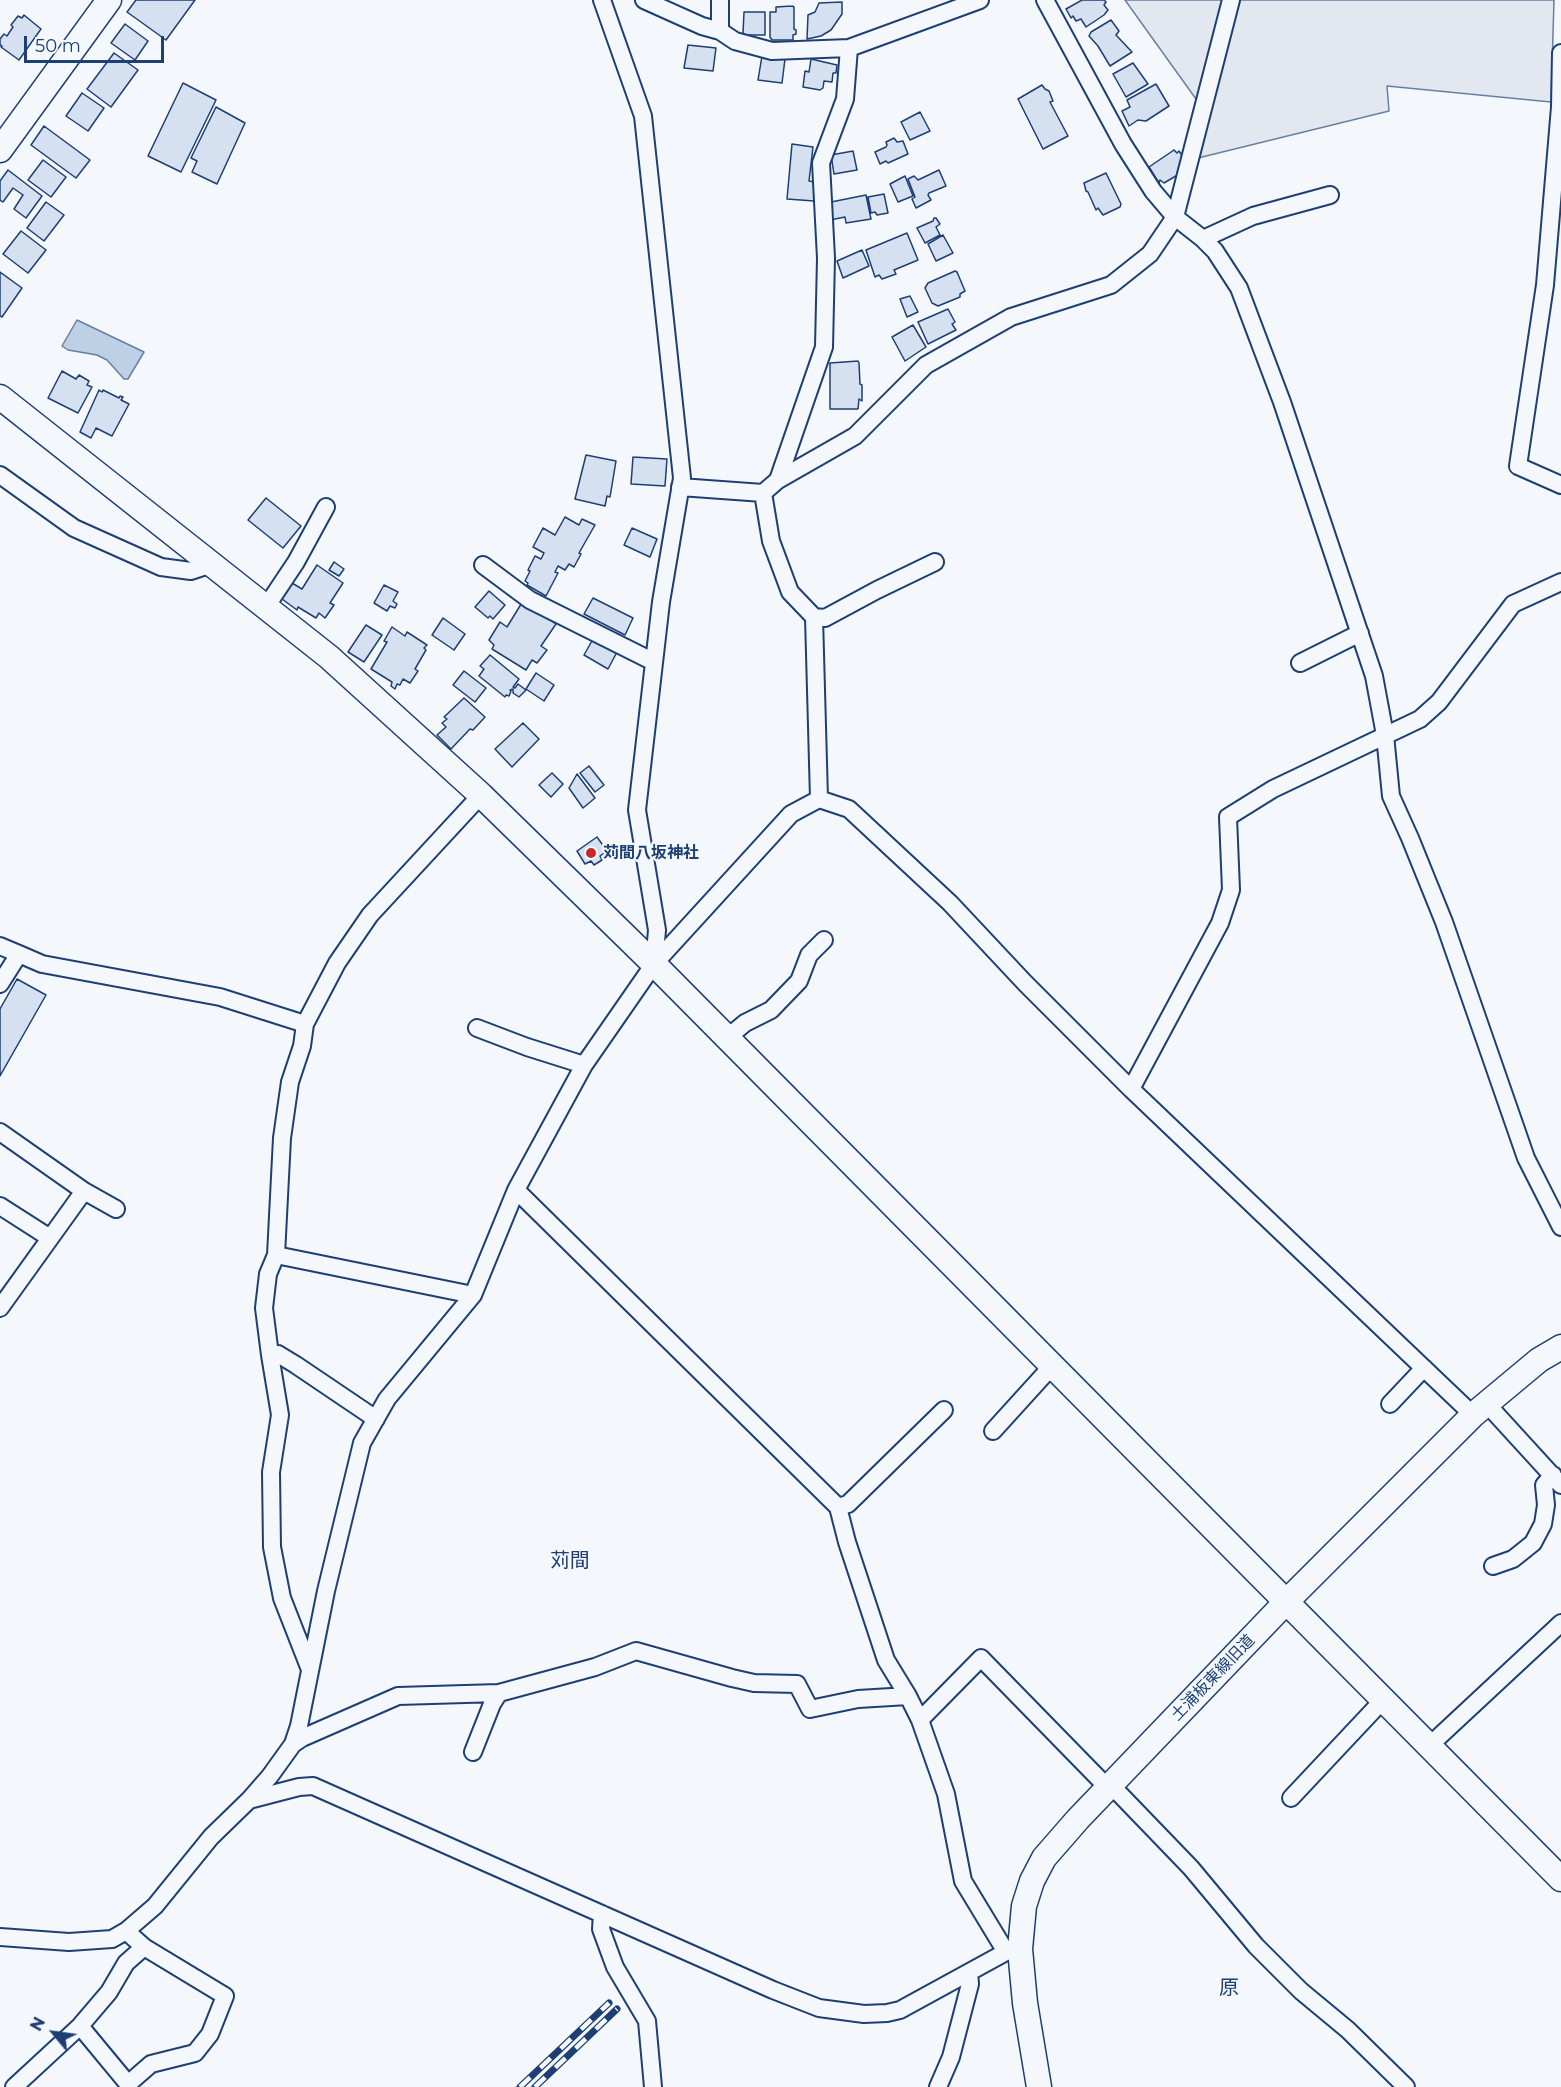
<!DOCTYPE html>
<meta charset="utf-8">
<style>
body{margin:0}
#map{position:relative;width:1561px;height:2087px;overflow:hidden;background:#f4f7fb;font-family:Montserrat,sans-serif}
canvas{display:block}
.north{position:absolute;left:24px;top:2003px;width:60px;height:60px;-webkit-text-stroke:4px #f4f7fb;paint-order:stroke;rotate:299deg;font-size:16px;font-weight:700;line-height:24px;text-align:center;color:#1d3f73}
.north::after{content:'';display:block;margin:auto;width:21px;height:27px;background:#1d3f73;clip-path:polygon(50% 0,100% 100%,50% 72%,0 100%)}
.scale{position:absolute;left:24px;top:36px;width:140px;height:27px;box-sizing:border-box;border:3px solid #1d3f73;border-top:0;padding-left:8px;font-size:18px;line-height:21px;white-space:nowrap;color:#1d3f73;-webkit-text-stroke:4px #f4f7fb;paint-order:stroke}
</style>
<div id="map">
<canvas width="1561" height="2087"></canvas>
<div class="north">N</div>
<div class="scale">50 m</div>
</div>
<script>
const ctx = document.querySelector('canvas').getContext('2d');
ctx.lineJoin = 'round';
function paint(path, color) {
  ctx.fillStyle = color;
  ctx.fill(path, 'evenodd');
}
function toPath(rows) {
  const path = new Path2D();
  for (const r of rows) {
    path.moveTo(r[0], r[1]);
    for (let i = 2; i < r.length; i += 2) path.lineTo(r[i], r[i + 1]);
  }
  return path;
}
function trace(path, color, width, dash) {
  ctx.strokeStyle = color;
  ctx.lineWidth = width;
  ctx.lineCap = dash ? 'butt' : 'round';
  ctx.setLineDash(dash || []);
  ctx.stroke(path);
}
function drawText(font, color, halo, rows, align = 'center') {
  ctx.font = font + ' Montserrat,"Noto Sans JP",sans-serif';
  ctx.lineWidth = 4.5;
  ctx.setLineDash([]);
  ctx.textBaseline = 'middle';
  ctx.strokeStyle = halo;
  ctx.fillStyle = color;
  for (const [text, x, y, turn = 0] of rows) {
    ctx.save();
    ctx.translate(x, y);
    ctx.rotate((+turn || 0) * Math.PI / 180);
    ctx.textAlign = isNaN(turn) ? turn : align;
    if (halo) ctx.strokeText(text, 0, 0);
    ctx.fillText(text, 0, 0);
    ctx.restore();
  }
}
const parking = toPath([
 [1125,0,1226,0,1201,99,1196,99,1125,0],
 [1237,0,1554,0,1551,102,1387,86,1389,111,1198,158,1237,0]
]);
const water = toPath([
 [77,320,144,352,128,379,124,379,107,360,97,355,68,350,62,346,77,320]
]);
const building = toPath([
 [136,0,195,0,166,40,127,12,136,0],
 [1082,0,1104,0,1106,2,1104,5,1108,10,1104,15,1086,27,1081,19,1076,21,1073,16,1071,18,1066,9,1082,0],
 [842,2,842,14,831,30,821,36,807,39,808,15,815,12,819,3,842,2],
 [792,6,794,7,794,29,796,30,796,34,793,35,793,40,772,40,770,37,770,12,776,12,776,7,792,6],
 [744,12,765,12,765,35,746,35,743,33,744,12],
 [24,15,41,29,19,60,1,47,2,46,0,45,0,39,4,34,7,36,13,27,11,25,18,16,22,18,24,15],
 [1111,20,1119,31,1116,35,1132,52,1110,66,1098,46,1089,36,1091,32,1111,20],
 [125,24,148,41,135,60,111,43,125,24],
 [688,45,716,48,713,71,684,68,688,45],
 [114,53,138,70,111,107,87,89,114,53],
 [762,56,785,59,782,83,758,80,762,56],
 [811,59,837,65,836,73,833,73,832,82,824,81,823,88,820,90,803,87,805,71,809,72,811,59],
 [1133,63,1148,84,1126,97,1113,74,1133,63],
 [183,83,216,100,181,172,148,156,183,83],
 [1156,84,1169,106,1146,121,1138,120,1129,126,1122,111,1130,107,1127,100,1156,84],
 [1042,85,1045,89,1049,91,1053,101,1050,102,1068,136,1043,149,1018,99,1042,85],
 [82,93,104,108,88,131,66,116,82,93],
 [216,107,245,123,217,184,192,172,197,161,191,158,216,107],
 [920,112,930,131,910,140,901,122,920,112],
 [44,126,90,160,76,178,31,145,44,126],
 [894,138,897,142,903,141,908,154,888,163,886,161,880,164,875,152,886,147,887,145,886,142,894,138],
 [792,144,813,147,809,181,815,182,814,201,787,199,792,144],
 [1174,150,1177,153,1179,151,1186,161,1186,170,1164,183,1160,180,1159,183,1149,167,1174,150],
 [853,151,857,170,834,174,831,155,853,151],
 [43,160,66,177,51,197,28,180,43,160],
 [8,170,42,196,26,218,14,209,23,195,13,188,3,202,0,200,0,181,8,170],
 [939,170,946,186,929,193,928,195,931,200,916,208,912,199,915,197,908,179,914,176,918,180,939,170],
 [1106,173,1121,204,1120,207,1103,215,1098,208,1096,210,1088,192,1086,191,1084,183,1106,173],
 [905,176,913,196,898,202,890,184,905,176],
 [884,194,888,213,877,215,875,212,871,213,868,197,884,194],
 [866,195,871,219,846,223,845,217,830,220,826,203,866,195],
 [46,202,64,215,44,241,27,228,46,202],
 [934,218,936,218,940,224,936,227,940,235,925,243,917,228,933,221,934,218],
 [21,231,46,250,28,273,3,254,21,231],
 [907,233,918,260,894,270,896,274,882,279,879,275,875,277,866,250,907,233],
 [943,235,953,253,936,261,928,244,943,235],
 [862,250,869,266,843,278,837,261,862,250],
 [955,271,957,272,965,291,960,294,960,297,938,306,932,303,925,288,928,283,955,271],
 [0,272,22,288,2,317,0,316,0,272],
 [910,296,918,312,907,317,900,299,910,296],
 [948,309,955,322,952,324,956,330,928,344,918,322,948,309],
 [913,325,926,347,905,361,892,337,913,325],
 [858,361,859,363,860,384,862,385,862,401,859,399,858,409,830,409,830,363,858,361],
 [62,371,76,379,79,375,89,381,87,385,92,387,78,413,48,398,62,371],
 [99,390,102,392,103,390,119,398,120,396,123,397,121,400,129,404,112,436,96,428,91,438,80,432,99,390],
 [586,455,616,461,610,497,607,496,605,506,575,499,586,455],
 [633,457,667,459,665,486,631,484,633,457],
 [266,498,301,526,283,548,248,520,266,498],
 [565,517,579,525,582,519,595,525,579,553,581,554,574,567,569,564,565,570,558,566,555,572,558,573,546,596,527,585,528,583,525,581,530,571,528,570,535,556,541,559,544,553,533,547,543,528,555,535,565,517],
 [632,528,657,539,650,557,624,545,632,528],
 [334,562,344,569,339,576,329,570,334,562],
 [317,565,343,583,330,603,334,605,325,618,319,613,316,618,298,607,297,610,282,599,292,583,302,589,317,565],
 [384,585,398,592,393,601,397,604,395,608,390,606,387,611,374,603,384,585],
 [489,591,505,605,493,619,490,616,488,618,475,607,489,591],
 [593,598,633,618,625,635,584,614,593,598],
 [523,601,556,624,541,646,547,650,537,663,532,660,526,670,492,649,494,645,489,640,500,622,507,627,523,601],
 [443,618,465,634,454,650,432,635,443,618],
 [366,625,382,635,364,662,348,652,366,625],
 [392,627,405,636,407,632,427,645,424,648,426,650,415,669,418,671,410,683,403,679,400,685,397,684,395,689,391,686,392,682,371,669,387,642,384,641,392,627],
 [593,639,617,652,608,669,584,655,593,639],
 [490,655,519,679,513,687,515,688,518,684,526,690,519,697,513,693,513,689,510,690,511,691,509,696,506,695,505,697,479,676,484,669,480,666,490,655],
 [464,671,486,688,475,702,453,685,464,671],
 [536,673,554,685,544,701,526,689,536,673],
 [464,698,485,717,473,730,470,729,451,749,437,735,446,727,442,723,447,719,444,717,464,698],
 [523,723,539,739,512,767,495,749,523,723],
 [589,766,604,785,595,792,580,773,589,766],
 [552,773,563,784,551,797,539,785,552,773],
 [577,774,595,798,583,808,569,788,577,774],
 [597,837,607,851,600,856,602,860,594,865,591,861,585,864,577,851,597,837],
 [17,979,46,995,0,1076,0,1009,17,979]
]);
const street = toPath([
 [602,0,643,116,682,478,661,602,637,810,657,930,654,964],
 [644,0,702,26,720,31,720,0],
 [1045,0,1123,144,1153,191,1175,217,1203,239,1215,251,1239,288,1282,402,1374,676,1385,735,1391,796,1410,838,1444,922,1526,1158,1561,1227],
 [720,31,735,41,772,51,849,48],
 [1561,53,1560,107,1545,285,1518,466,1561,485],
 [1203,239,1253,216,1330,195],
 [0,475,74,528,161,567,191,571,212,564],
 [778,480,855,436,926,365,1011,317,1111,285,1150,254,1175,217,1231,0],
 [680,487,763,493],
 [483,565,530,600,654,662],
 [266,607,296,562,326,507],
 [814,617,825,618,877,590,935,562],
 [1300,663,1360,633],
 [819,799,849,809,950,903,1025,983,1131,1089,1473,1415],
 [0,946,19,954,0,984],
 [19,954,42,964,220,997,305,1024],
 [477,1028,527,1047,584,1065],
 [727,1038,745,1023,771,1010,799,981,809,955,824,940],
 [1131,1089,1220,923,1231,890,1228,817,1273,789,1420,719,1439,702,1513,604,1561,582],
 [0,1132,84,1191,0,1308],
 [516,1190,838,1507,847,1542,886,1660,908,1696,920,1720,946,1794,963,1881,1006,1952],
 [84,1191,116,1209],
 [0,1206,50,1238],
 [276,1255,473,1295],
 [270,1355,278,1354,296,1365,376,1419],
 [1486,1403,1561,1485],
 [1390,1404,1424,1368],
 [993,1431,1052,1366],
 [838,1507,848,1504,944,1410],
 [1493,1566,1513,1559,1533,1543,1543,1524,1546,1505,1544,1485,1553,1475],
 [309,1667,282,1598,272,1547,271,1472,280,1415,270,1355,264,1308,268,1274,276,1255,282,1138,290,1082,302,1046,305,1024,337,963,370,915,481,795],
 [920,1720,981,1658,1108,1788],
 [293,1744,302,1738,398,1696,499,1693,595,1667,636,1651,732,1678,754,1683,797,1684,810,1709,858,1699,908,1696],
 [1429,1746,1561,1623],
 [473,1752,492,1704,499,1693],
 [1111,1785,1191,1868,1256,1946,1301,1991,1348,2030,1406,2087],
 [1291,1798,1383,1700],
 [249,1800,270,1776,293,1744,299,1726,326,1591,362,1443,387,1399,473,1295,516,1190,584,1065,654,964,791,814,819,799,814,617,790,592,771,541,763,493,778,480,824,347,826,258,821,163,845,99,849,48,980,0],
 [602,1914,601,1929,615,1967,647,2021,653,2087],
 [0,1937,69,1942,112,1939,126,1931,155,1906,211,1837,249,1800,299,1787,313,1786,773,1990,819,2008,864,2014,887,2013,900,2010,1006,1952,1020,1949],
 [80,2026,128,2084,151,2064,195,2053,210,2034,225,1996,144,1947],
 [14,2087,80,2026,109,1992,126,1963,144,1947,126,1931],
 [938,2087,951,2057,970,1984,969,1973]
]);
const secondary = toPath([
 [0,150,109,0],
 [0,397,329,657,481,795,654,964,1561,1879],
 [1039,2087,1025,2003,1020,1949,1024,1906,1032,1881,1044,1858,1078,1819,1287,1601,1473,1415,1539,1360,1561,1347]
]);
const rail = toPath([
 [520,2087,609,2003],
 [535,2087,617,2009]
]);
const markers = [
 [591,853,6,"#c62828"]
];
const poiNames = [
 ["苅間八坂神社",603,853]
];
const streetNames = [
 ["土浦板東線旧道",1213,1678,-46]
];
const quarterNames = [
 ["苅間",570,1561],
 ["原",1229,1988]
];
paint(parking, '#e3e8f0');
trace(parking, '#687fa3', 1.5);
paint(water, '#bed0e5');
trace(water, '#687fa3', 1.5);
paint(building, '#d5e0f0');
trace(building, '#1d3f73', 1.5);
trace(street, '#1d3f73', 20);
trace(secondary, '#1d3f73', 27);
trace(street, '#f4f7fb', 16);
trace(secondary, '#f4f7fb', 24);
trace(rail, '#1d3f73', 7);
trace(rail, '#f4f7fb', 4.5, [14]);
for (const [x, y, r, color] of markers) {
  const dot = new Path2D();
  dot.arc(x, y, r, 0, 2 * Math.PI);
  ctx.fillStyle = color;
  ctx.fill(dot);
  trace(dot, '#f4f7fb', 2);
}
drawText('bold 16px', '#1d3f73', '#f4f7fb', poiNames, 'left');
drawText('16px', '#1d3f73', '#f4f7fb', streetNames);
drawText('20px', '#1d3f73', '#f4f7fb', quarterNames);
</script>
